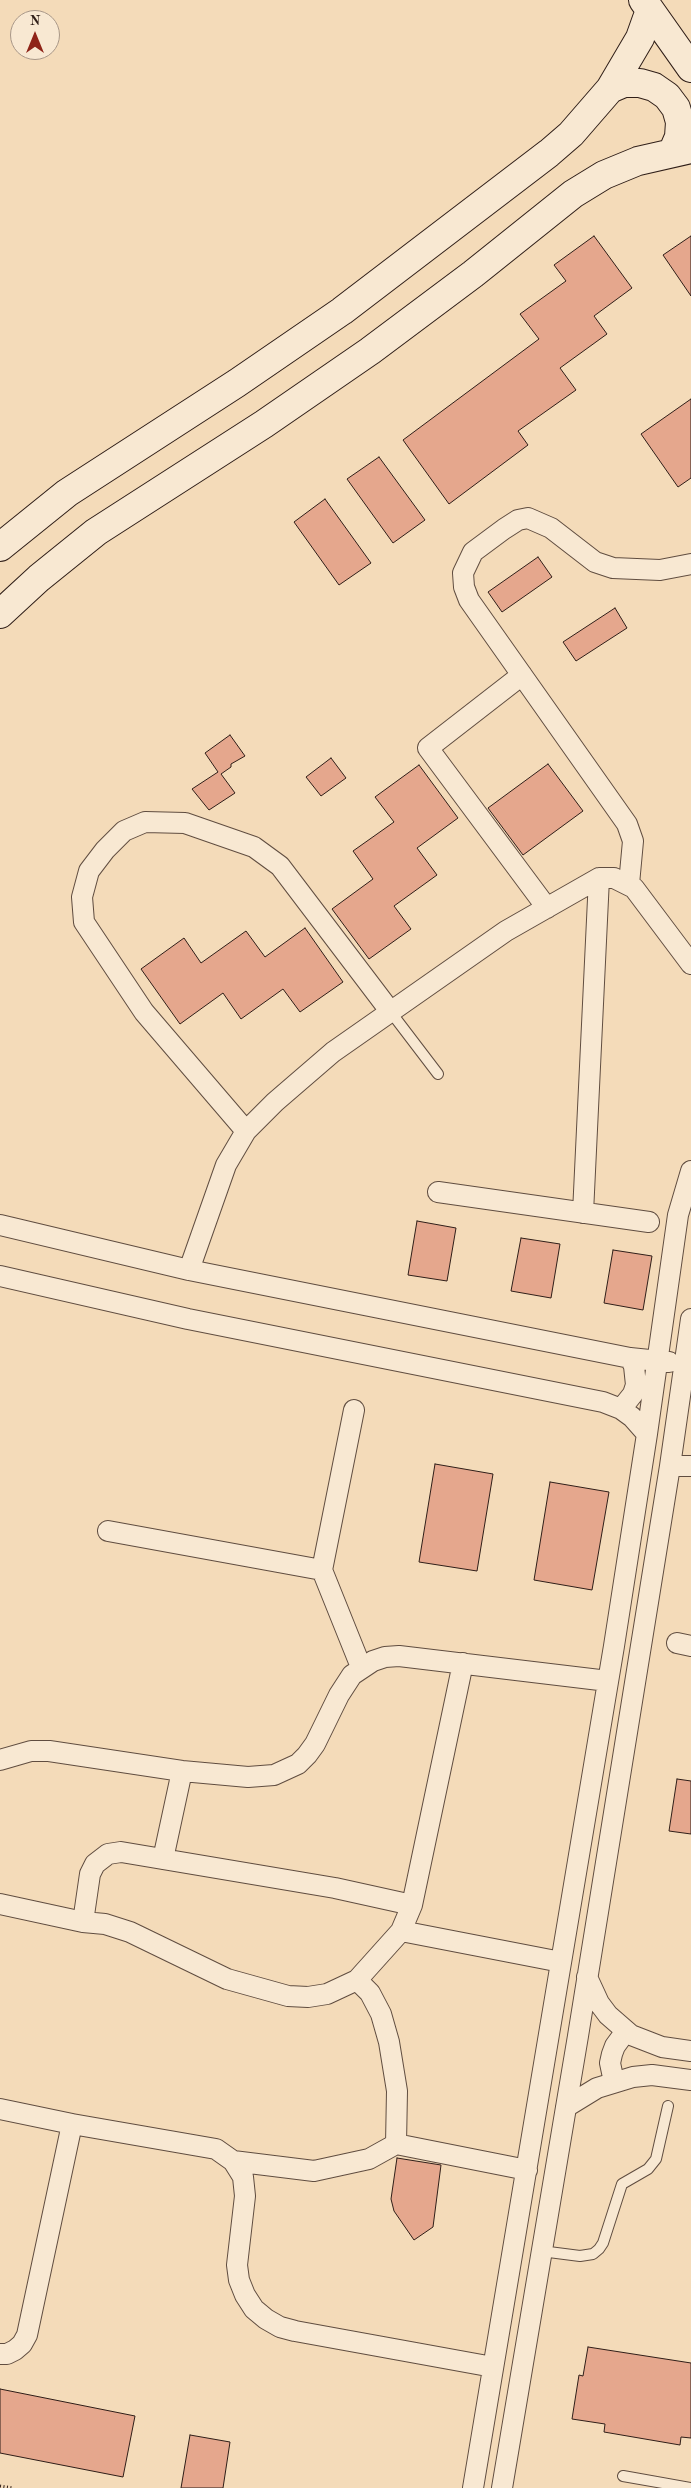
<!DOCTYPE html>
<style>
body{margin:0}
#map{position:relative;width:691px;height:2488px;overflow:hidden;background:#f4dbb9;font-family:"Old Standard TT",serif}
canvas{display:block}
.north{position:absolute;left:10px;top:10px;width:50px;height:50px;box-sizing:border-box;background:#f8e8d2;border:1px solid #a89788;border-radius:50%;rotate:0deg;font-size:14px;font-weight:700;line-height:20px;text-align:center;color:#2f1e18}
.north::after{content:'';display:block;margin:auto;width:18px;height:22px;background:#8f2418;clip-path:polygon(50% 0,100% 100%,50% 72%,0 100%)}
</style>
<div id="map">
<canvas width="691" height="2488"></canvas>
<div class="north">N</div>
</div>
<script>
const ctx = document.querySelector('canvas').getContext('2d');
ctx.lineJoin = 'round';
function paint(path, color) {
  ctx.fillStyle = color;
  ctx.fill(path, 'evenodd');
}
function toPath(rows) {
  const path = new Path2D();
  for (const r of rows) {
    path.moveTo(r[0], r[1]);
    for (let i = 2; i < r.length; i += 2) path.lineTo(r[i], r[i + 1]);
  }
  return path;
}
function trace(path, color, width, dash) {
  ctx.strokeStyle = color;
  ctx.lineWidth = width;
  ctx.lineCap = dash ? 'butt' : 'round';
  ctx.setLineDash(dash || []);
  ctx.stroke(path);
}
const building = toPath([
 [594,236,632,288,594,316,607,334,560,368,576,390,518,431,528,445,449,504,403,440,539,339,520,314,566,281,554,265,594,236],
 [691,236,691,296,663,255,691,236],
 [691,399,691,478,678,487,641,434,691,399],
 [379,457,425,520,393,543,347,479,379,457],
 [325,499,371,563,339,585,294,522,325,499],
 [538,557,552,577,502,612,488,592,538,557],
 [615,608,627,628,576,661,563,642,615,608],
 [230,735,245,756,231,764,231,767,221,774,235,793,209,810,192,789,218,772,205,753,230,735],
 [331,758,346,778,321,796,306,777,331,758],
 [548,764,583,811,523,855,488,808,548,764],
 [419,765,458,818,417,848,437,875,394,906,411,929,369,959,332,909,373,879,353,851,394,822,375,797,419,765],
 [305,928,343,982,300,1012,283,989,241,1019,223,993,180,1024,141,969,184,938,201,963,246,931,265,957,305,928],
 [417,1221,456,1228,447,1281,408,1275,417,1221],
 [521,1238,560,1244,551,1298,511,1291,521,1238],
 [613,1250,652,1256,643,1310,604,1303,613,1250],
 [435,1464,493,1474,477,1571,419,1562,435,1464],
 [550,1482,609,1492,592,1590,534,1580,550,1482],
 [677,1779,691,1781,691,1834,669,1831,677,1779],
 [397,2158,441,2165,433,2227,414,2240,394,2211,391,2199,397,2158],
 [588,2347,691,2363,691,2438,681,2437,680,2445,604,2432,605,2424,572,2419,579,2375,583,2376,588,2347],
 [0,2389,135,2416,123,2477,0,2453,0,2389],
 [190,2435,230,2442,223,2488,181,2488,190,2435]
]);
const path = toPath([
 [0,2486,13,2488]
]);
const lane = toPath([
 [390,1011,438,1074],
 [541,2251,580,2256,593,2254,599,2249,603,2243,622,2184,648,2169,656,2159,668,2106],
 [623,2476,691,2488]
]);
const street = toPath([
 [522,675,428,748,547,908],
 [629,884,633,841,627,824,469,600,464,587,463,573,473,552,504,529,518,520,528,518,551,528,595,562,613,568,660,570,691,564],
 [246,1131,144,1012,84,922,82,897,89,871,105,850,124,831,145,822,185,823,254,847,280,866,390,1011],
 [438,1192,649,1222],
 [583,1213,599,878],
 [0,1225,189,1270,630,1358,669,1362],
 [189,1270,226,1165,246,1131,275,1102,333,1052,506,931,599,878,614,878,634,888,691,964],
 [0,1276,188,1319,603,1402,621,1409,632,1417,647,1434],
 [621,1409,633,1394,636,1385,634,1366,630,1358],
 [354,1410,322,1570,361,1667],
 [670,1466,691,1466],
 [108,1531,322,1570],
 [677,1643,691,1646],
 [0,1760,31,1751,49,1751,182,1771,248,1777,274,1775,298,1764,307,1755,315,1744,339,1695,352,1675,373,1661,385,1657,399,1656,608,1681],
 [163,1859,182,1771],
 [0,1904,83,1922,105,1924,130,1932,227,1979,288,1996,308,1997,327,1994,357,1980,401,1931,412,1905,463,1663],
 [83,1922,90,1874,95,1864,108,1854,121,1852,335,1888,412,1905],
 [401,1931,561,1962],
 [587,1977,599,2003,608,2015,631,2035,662,2047,691,2051],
 [357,1980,370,1993,381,2014,389,2042,397,2091,396,2144],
 [614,2082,610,2063,612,2054,615,2046,626,2031],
 [566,2107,597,2088,633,2077,652,2075,691,2080],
 [0,2109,72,2124,216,2149,233,2161,243,2177,245,2196,237,2265,239,2280,245,2295,254,2309,266,2319,280,2327,295,2331,493,2367],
 [233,2161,314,2171,369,2159,396,2144,527,2170],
 [0,2354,7,2354,15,2350,22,2344,27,2335,72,2124],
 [473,2488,614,1646,647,1434,678,1215,691,1171],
 [502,2488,578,2036,670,1466,691,1319]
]);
const secondary = toPath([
 [643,0,691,68],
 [610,89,624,83,640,83,654,87,667,96,676,108,680,122,679,137,673,151],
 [0,547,67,493,237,383,342,311,549,153,571,134,610,89,640,38,650,10],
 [0,614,39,578,96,532,264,424,370,351,473,274,573,194,604,175,638,161,691,149]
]);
paint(building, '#e5a78d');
trace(building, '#2f1e18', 1);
trace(lane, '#604d40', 12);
trace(street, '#604d40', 22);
trace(secondary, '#2f1e18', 30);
trace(path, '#2f1e18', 3, [1, 2.5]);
trace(lane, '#f8e8d2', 10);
trace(street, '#f8e8d2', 20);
trace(secondary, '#f8e8d2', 28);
</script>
